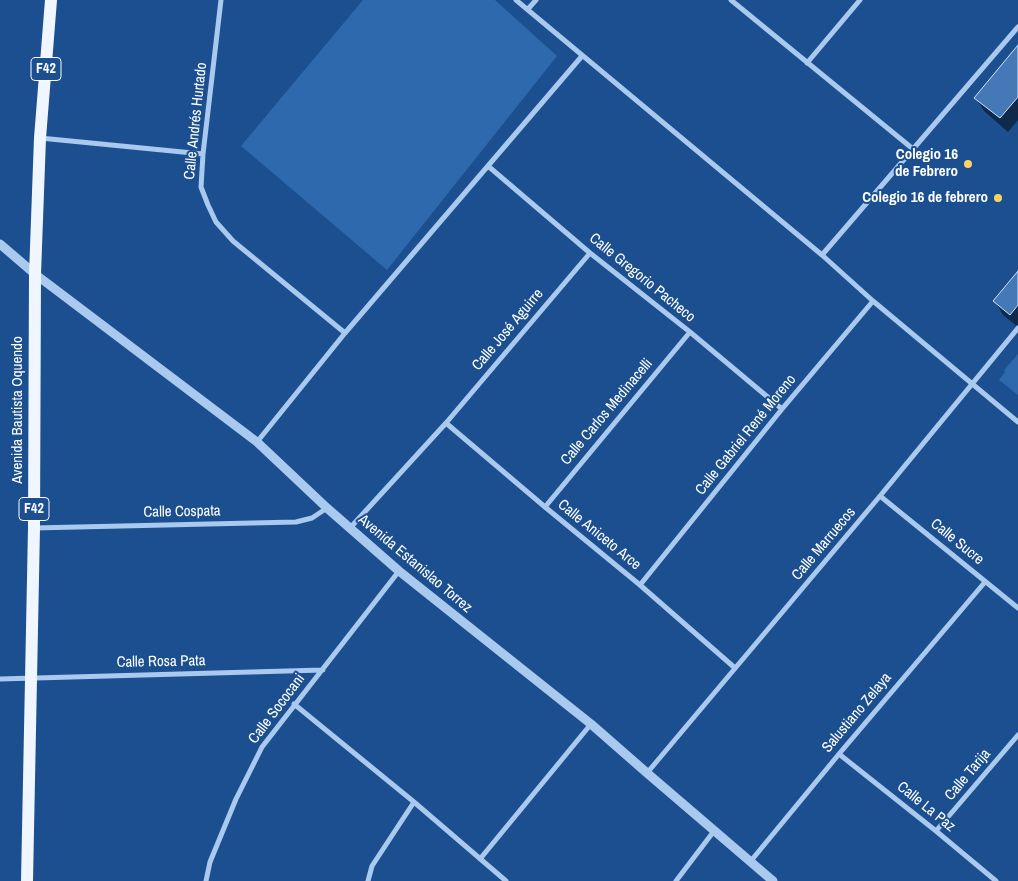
<!DOCTYPE html>
<meta charset="utf-8">
<style>
body{margin:0}
canvas{display:block;background:#1b4f8f}
</style>
<canvas width="1018" height="881"></canvas>
<script>
const ctx = document.querySelector('canvas').getContext('2d');
ctx.lineJoin = 'round';
function paint(path, color) {
  ctx.fillStyle = color;
  ctx.fill(path, 'evenodd');
}
function toPath(rows) {
  const path = new Path2D();
  for (const r of rows) {
    path.moveTo(r[0], r[1]);
    for (let i = 2; i < r.length; i += 2) path.lineTo(r[i], r[i + 1]);
  }
  return path;
}
function trace(path, color, width, dash) {
  ctx.strokeStyle = color;
  ctx.lineWidth = width;
  ctx.lineCap = dash ? 'butt' : 'round';
  ctx.setLineDash(dash || []);
  ctx.stroke(path);
}
function drawText(font, color, halo, rows, align = 'center') {
  ctx.font = font + ' "Archivo Narrow",sans-serif';
  ctx.lineWidth = 4;
  ctx.setLineDash([]);
  ctx.textBaseline = 'middle';
  ctx.strokeStyle = halo;
  ctx.fillStyle = color;
  for (const [text, x, y, turn = 0] of rows) {
    ctx.save();
    ctx.translate(x, y);
    ctx.rotate((+turn || 0) * Math.PI / 180);
    ctx.textAlign = isNaN(turn) ? turn : align;
    if (halo) ctx.strokeText(text, 0, 0);
    ctx.fillText(text, 0, 0);
    ctx.restore();
  }
}
const green = toPath([
 [363,0,495,0,557,56,387,270,241,146],
 [1018,354,1018,395,999,380,1005,372,1004,370]
]);
const shadow = toPath([
 [1018,47,1018,120,1008,132,984,111,976,98],
 [1018,273,1018,327,1003,315,995,301]
]);
const building = toPath([
 [1018,45,1018,97,1000,118,974,98,1018,45],
 [1018,271,1018,305,1010,315,993,301,1018,271]
]);
const minor = toPath([
 [221,0,203,154,201,187,208,205,216,222,233,241,345,333],
 [516,0,822,255,873,301,1018,422],
 [731,0,913,149],
 [528,9,536,0],
 [807,63,860,0],
 [40,138,203,154],
 [488,166,590,253,690,332,782,409],
 [822,255,1018,27],
 [446,423,545,507,640,585,735,668],
 [257,442,345,333,582,56],
 [880,496,1018,608],
 [545,507,690,332],
 [34,528,296,522,312,518,327,508],
 [350,528,446,423,590,253],
 [640,585,782,409,873,301],
 [0,679,323,670],
 [294,704,414,802,506,881],
 [839,754,936,831,996,881],
 [647,773,880,496,1018,328],
 [936,831,1018,735],
 [480,859,591,724],
 [750,862,839,754,985,582],
 [206,881,210,862,236,799,262,747,399,571],
 [368,881,372,866,414,802],
 [676,881,714,831]
]);
const tertiary = toPath([
 [0,244,35,274,257,442,327,508,399,571,591,724,647,773,773,881]
]);
const primary = toPath([
 [27,881,34,528,35,274,40,138,51,0]
]);
const markers = [
 [968,164,5,"#ffd166"],
 [998,198,5,"#ffd166"]
];
const shields = [
 [46,69,30],
 [34,509,30]
];
const shieldNames = [
 ["F42",46,69],
 ["F42",34,509]
];
const streetNames = [
 ["Calle Andrés Hurtado",196,121,-84],
 ["Calle Gregorio Pacheco",642,278,39],
 ["Calle José Aguirre",508,330,-50],
 ["Avenida Bautista Oquendo",18,410,-90],
 ["Calle Carlos Medinacelli",607,412,-50],
 ["Calle Gabriel René Moreno",746,435,-51],
 ["Calle Cospata",182,512,-1],
 ["Calle Aniceto Arce",599,535,39],
 ["Calle Sucre",957,542,39],
 ["Calle Marruecos",824,544,-50],
 ["Avenida Estanislao Torrez",415,564,40],
 ["Calle Rosa Pata",161,662,-1],
 ["Calle Sococani",277,709,-53],
 ["Salustiano Zelaya",857,713,-50],
 ["Calle Tarija",968,775,-50],
 ["Calle La Paz",926,807,39]
];
const poiNames = [
 ["Colegio 16",958,155],
 ["de Febrero",958,172],
 ["Colegio 16 de febrero",988,198]
];
paint(green, '#2e69ad');
paint(shadow, '#0007');
paint(building, '#4478b7');
trace(building, '#cfe3fa', 1);
trace(minor, '#a9c9ee', 5);
trace(tertiary, '#a9c9ee', 9);
trace(primary, '#f0f6ff', 12);
for (const [x, y, r, color] of markers) {
  const dot = new Path2D();
  dot.arc(x, y, r, 0, 2 * Math.PI);
  ctx.fillStyle = color;
  ctx.fill(dot);
  trace(dot, '#1b4f8f', 2);
}
for (const [x, y, w] of shields) {
  const box = new Path2D();
  box.roundRect(x - w / 2, y - 11.5, w, 23, 4);
  ctx.fillStyle = '#1b4f8f';
  ctx.fill(box);
  trace(box, '#fff', 1);
}
drawText('bold 14px', '#fff', null, shieldNames);
drawText('15px', '#fff', '#1b4f8f', streetNames);
drawText('bold 15px', '#fff', '#1b4f8f', poiNames, 'right');
</script>
